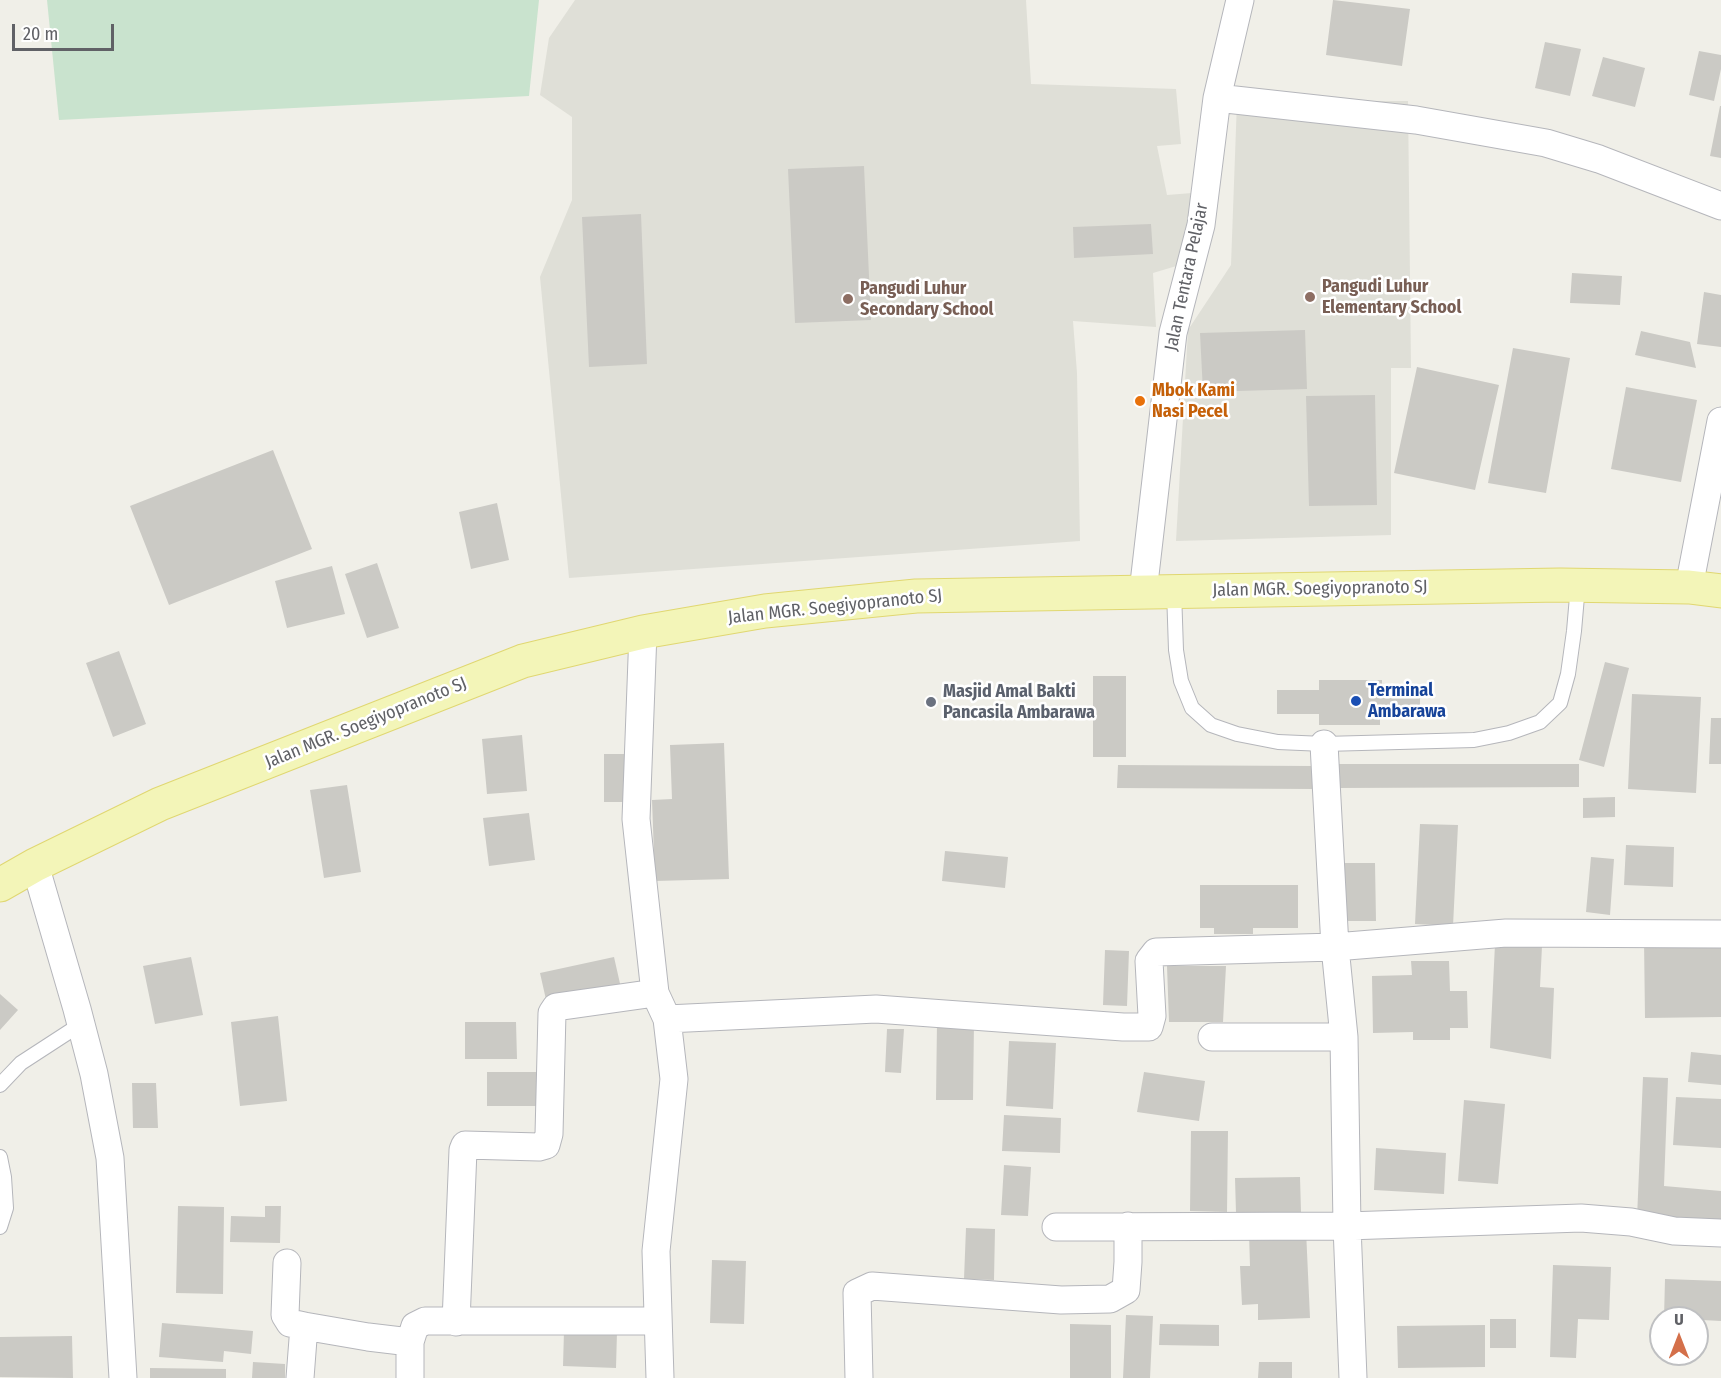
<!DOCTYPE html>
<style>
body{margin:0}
#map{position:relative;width:1721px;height:1378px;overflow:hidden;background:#f0efe8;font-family:"Fira Sans Condensed",sans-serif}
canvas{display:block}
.north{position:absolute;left:1649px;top:1306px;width:60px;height:60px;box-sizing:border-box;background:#fff;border:2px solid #bfc0c2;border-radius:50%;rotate:0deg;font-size:16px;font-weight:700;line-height:24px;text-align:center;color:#606166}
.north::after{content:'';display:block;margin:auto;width:21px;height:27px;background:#d4704a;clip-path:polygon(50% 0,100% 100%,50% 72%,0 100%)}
.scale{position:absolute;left:12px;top:24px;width:102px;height:27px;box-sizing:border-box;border:3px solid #606166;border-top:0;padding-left:8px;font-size:18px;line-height:21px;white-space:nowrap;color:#606166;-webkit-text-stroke:4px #fff;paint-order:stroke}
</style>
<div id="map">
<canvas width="1721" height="1378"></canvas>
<div class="north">U</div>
<div class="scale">20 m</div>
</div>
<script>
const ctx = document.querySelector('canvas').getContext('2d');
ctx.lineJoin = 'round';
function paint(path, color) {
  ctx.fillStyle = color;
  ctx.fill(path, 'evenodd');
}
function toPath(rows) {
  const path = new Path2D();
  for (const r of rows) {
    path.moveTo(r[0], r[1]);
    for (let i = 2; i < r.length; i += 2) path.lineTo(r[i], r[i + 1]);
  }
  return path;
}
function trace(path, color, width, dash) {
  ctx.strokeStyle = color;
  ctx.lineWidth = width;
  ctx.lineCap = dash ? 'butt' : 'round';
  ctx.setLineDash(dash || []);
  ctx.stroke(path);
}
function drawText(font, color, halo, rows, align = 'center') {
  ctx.font = font + ' "Fira Sans Condensed",sans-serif';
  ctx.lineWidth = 5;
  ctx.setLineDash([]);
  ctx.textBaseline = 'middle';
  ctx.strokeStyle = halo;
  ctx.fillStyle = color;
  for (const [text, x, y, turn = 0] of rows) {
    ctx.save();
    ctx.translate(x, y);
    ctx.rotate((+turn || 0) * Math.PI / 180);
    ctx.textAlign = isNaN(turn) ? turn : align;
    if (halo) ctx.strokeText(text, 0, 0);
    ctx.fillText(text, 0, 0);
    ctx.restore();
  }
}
const education = toPath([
 [575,0,1026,0,1031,84,1176,89,1181,144,1157,146,1167,195,1192,193,1183,264,1153,273,1156,327,1073,321,1077,373,1080,541,569,578,540,277,572,200,572,117,540,95,549,38],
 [1237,101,1408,101,1411,368,1391,368,1391,535,1176,541,1188,330,1231,265]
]);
const green = toPath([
 [47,0,539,0,529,96,59,120]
]);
const building = toPath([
 [1333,0,1410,9,1402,66,1326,55],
 [1545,42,1581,49,1570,96,1535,88],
 [1699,51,1721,55,1721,69,1714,101,1689,95],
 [1603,57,1645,68,1635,107,1592,96],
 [1720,106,1721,106,1721,158,1710,156],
 [864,166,871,320,795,323,788,169],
 [641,214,647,364,589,367,582,217],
 [1151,224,1153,254,1074,258,1073,227],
 [1572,273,1622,276,1620,305,1570,303],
 [1704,292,1721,295,1721,347,1697,344],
 [1305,330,1307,389,1203,392,1200,333],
 [1641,331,1690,342,1696,368,1635,355],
 [1513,348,1570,358,1546,493,1488,483],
 [1417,367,1499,385,1475,490,1394,473],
 [1626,387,1697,400,1681,482,1611,469],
 [1375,395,1377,505,1309,506,1306,396],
 [273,450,312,549,169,605,130,506],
 [497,503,509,560,471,569,459,512],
 [377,563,399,628,367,638,345,574],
 [332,566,345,614,287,628,275,581],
 [119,651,146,724,113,737,86,663],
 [1605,662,1629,668,1604,767,1579,760],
 [1093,676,1126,676,1126,757,1093,757],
 [1319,680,1382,680,1382,690,1420,690,1420,714,1380,714,1380,725,1319,725,1319,714,1277,714,1277,690,1319,690],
 [1632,694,1701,697,1696,793,1628,789],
 [1711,718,1721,718,1721,764,1709,764],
 [522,735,527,791,487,794,482,739],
 [724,743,729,879,655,881,652,800,672,799,670,745],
 [604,754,627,754,627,802,604,802],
 [1338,764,1579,764,1579,787,1338,788],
 [1118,765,1313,766,1313,789,1117,788],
 [347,785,361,872,324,878,310,790],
 [1615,797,1615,817,1583,818,1583,798],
 [529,813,535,860,489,866,483,818],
 [1420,824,1458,825,1453,926,1415,924],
 [1626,845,1674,847,1673,887,1624,885],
 [945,851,1008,857,1005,888,942,881],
 [1591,857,1614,859,1610,915,1586,912],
 [1344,863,1375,863,1376,921,1345,921],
 [1200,885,1298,885,1298,928,1253,928,1253,934,1214,934,1214,928,1200,928],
 [1721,939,1721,1017,1645,1018,1644,940],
 [1495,944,1542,946,1540,987,1554,988,1551,1059,1490,1048],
 [1105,950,1129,951,1127,1006,1103,1005],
 [191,957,203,1015,155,1024,143,966],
 [614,957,621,988,547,1004,540,973],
 [1411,961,1449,961,1450,991,1467,991,1468,1028,1450,1028,1450,1040,1413,1040,1413,1032,1373,1033,1372,976,1412,975],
 [1167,966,1226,966,1223,1022,1169,1022],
 [0,994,18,1010,0,1030],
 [278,1016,287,1101,240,1106,231,1022],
 [465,1022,516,1022,517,1059,465,1059],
 [937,1022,974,1022,973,1100,936,1100],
 [887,1029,904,1029,901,1073,885,1072],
 [1009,1041,1056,1043,1053,1109,1006,1106],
 [1691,1052,1721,1055,1721,1085,1688,1082],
 [487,1072,545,1072,545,1106,487,1106],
 [1144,1072,1205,1081,1199,1121,1137,1112],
 [1643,1077,1668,1078,1664,1186,1721,1191,1721,1223,1637,1218],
 [132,1083,156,1083,158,1128,133,1128],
 [1676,1097,1721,1099,1721,1148,1673,1145],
 [1464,1100,1505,1104,1498,1184,1458,1181],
 [1004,1115,1061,1118,1060,1153,1002,1151],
 [1191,1131,1228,1131,1227,1212,1190,1211],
 [1376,1148,1446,1153,1444,1194,1374,1190],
 [1004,1165,1031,1167,1028,1216,1001,1215],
 [1300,1177,1301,1212,1236,1213,1235,1178],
 [178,1206,224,1207,223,1294,176,1293],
 [265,1206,281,1206,280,1243,230,1242,231,1216,265,1217],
 [966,1228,995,1229,994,1280,964,1279],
 [1306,1230,1310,1318,1258,1320,1258,1304,1242,1305,1240,1266,1250,1266,1249,1233],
 [712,1260,746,1261,744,1324,710,1323],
 [1553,1265,1611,1267,1609,1320,1578,1319,1576,1358,1550,1357],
 [1665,1279,1721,1281,1721,1321,1664,1318],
 [1126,1315,1153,1316,1150,1378,1123,1378],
 [1490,1319,1516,1319,1516,1348,1490,1348],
 [162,1323,253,1331,251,1354,224,1351,223,1362,159,1357],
 [1070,1324,1111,1325,1111,1378,1070,1378],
 [1160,1324,1219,1325,1219,1346,1159,1345],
 [1485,1325,1485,1367,1398,1368,1397,1326],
 [564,1331,617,1332,616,1368,563,1366],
 [72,1336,73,1378,0,1377,0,1337],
 [253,1362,285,1364,285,1378,252,1378],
 [1259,1362,1292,1362,1292,1378,1258,1378],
 [150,1368,226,1369,226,1378,150,1378]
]);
const service = toPath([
 [1174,591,1176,650,1181,681,1192,708,1211,725,1237,734,1278,742,1324,744,1474,740,1509,733,1540,722,1560,703,1568,674,1574,631,1578,585],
 [0,1085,21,1063,81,1024],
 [0,1157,4,1177,6,1208,0,1227]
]);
const minor = toPath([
 [1217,98,1416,120,1546,143,1599,159,1721,206],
 [1689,587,1721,421],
 [1143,592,1173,333,1201,225,1217,98,1240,0],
 [643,632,636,819,655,993,667,1019,674,1079,656,1251,660,1378],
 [1324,744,1335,947,1344,1037,1347,1226,1353,1378],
 [35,865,77,1009,94,1074,110,1158,123,1378],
 [667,1019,876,1009,1123,1027,1149,1027,1152,1016,1149,961,1156,952,1335,947,1506,933,1721,934],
 [1212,1037,1344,1037],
 [1056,1227,1347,1226,1581,1218,1631,1222,1674,1231,1721,1233],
 [287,1263,285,1315,290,1323,304,1326],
 [456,1322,463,1150,465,1145,539,1147,546,1145,549,1134,552,1013,556,1007,655,993],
 [300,1378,304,1326,368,1337,410,1342],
 [410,1378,410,1342,415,1326,425,1321,658,1321],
 [859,1378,857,1293,872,1286,1061,1300,1110,1299,1126,1290,1128,1262,1128,1226]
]);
const primary = toPath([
 [0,885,35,865,160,804,523,661,643,632,765,611,916,596,1560,585,1689,587,1721,591]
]);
const markers = [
 [1310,297,6,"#8d6e63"],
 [848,299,6,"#8d6e63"],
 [1140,401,6,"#e8710a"],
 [1356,701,6,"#1a4fb4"],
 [931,702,6,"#6b7280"]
];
const streetNames = [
 ["Jalan Tentara Pelajar",1187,277,-78],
 ["Jalan MGR. Soegiyopranoto SJ",1320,589,-1],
 ["Jalan MGR. Soegiyopranoto SJ",835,607,-6],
 ["Jalan MGR. Soegiyopranoto SJ",366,723,-22]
];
const educationNames = [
 ["Pangudi Luhur",1322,287],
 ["Elementary School",1322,308],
 ["Pangudi Luhur",860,289],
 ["Secondary School",860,310]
];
const foodNames = [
 ["Mbok Kami",1152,391],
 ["Nasi Pecel",1152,412]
];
const transitNames = [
 ["Terminal",1368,691],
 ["Ambarawa",1368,712]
];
const worshipNames = [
 ["Masjid Amal Bakti",943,692],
 ["Pancasila Ambarawa",943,713]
];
paint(education, '#dfdfd7');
paint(green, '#c9e3ce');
paint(building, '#cbcac5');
trace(service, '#b5b6bb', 16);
trace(minor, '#b5b6bb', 29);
trace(primary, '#e0d771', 35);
trace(service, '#fff', 14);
trace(minor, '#fff', 27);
trace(primary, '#f3f5b8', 33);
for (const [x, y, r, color] of markers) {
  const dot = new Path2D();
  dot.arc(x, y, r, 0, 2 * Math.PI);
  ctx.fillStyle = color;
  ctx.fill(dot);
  trace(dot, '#fff', 2);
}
drawText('18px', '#606166', '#fff', streetNames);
drawText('bold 18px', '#785e54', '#fff', educationNames, 'left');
drawText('bold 18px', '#c56008', '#fff', foodNames, 'left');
drawText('bold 18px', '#164399', '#fff', transitNames, 'left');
drawText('bold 18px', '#5b616d', '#fff', worshipNames, 'left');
</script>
